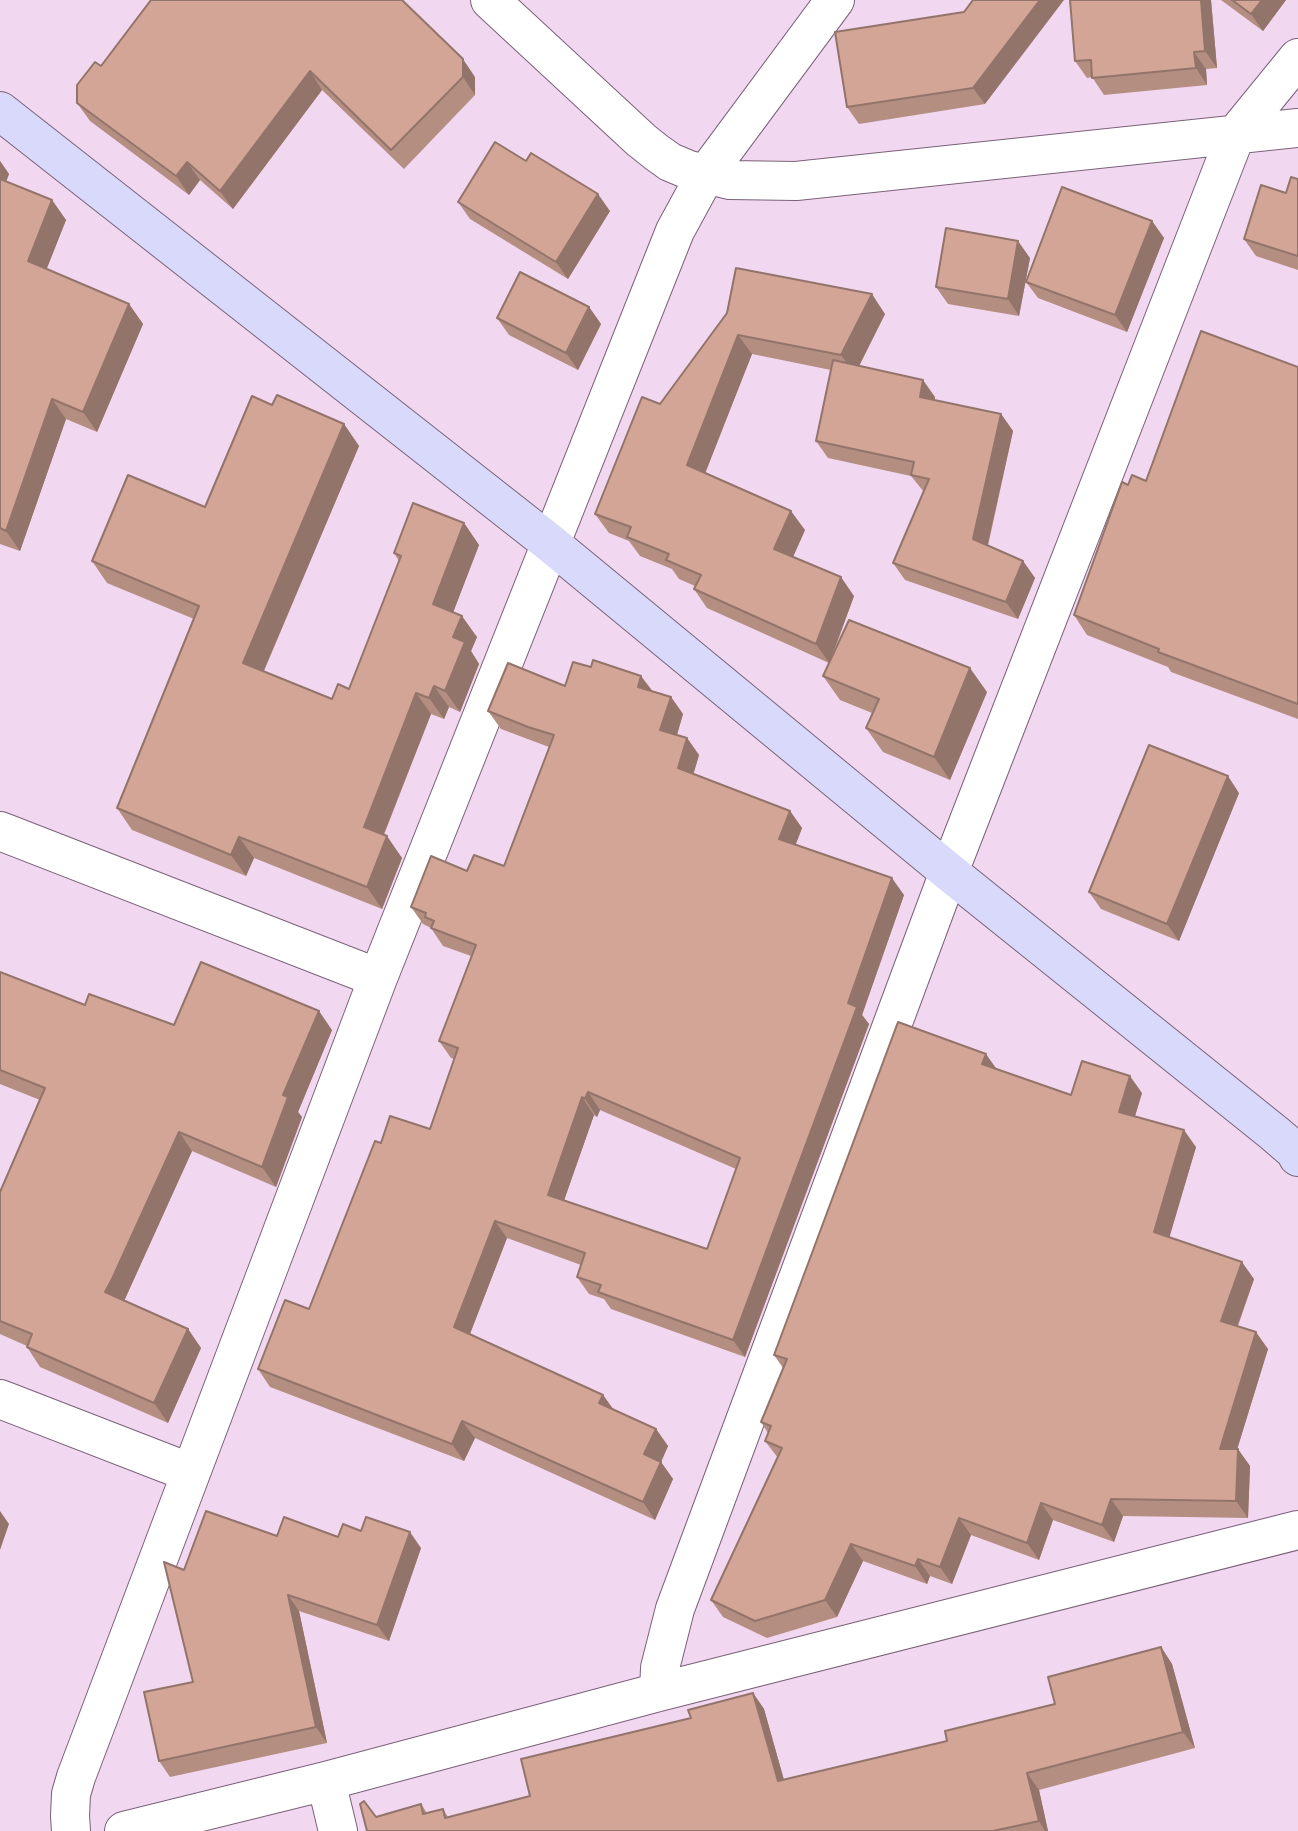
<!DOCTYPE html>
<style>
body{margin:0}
canvas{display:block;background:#f2d7f1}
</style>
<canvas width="1298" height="1831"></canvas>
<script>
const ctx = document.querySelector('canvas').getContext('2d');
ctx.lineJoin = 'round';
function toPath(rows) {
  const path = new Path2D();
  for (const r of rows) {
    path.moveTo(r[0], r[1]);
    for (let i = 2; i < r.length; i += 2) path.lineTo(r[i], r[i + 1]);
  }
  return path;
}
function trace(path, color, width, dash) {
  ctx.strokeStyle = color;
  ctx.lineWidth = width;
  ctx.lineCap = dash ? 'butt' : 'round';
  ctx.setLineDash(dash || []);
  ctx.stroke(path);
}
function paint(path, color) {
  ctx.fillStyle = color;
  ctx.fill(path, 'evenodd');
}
const street = toPath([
 [490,0,641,140,656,152,670,162,689,170,730,180,796,181,1298,128],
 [0,831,378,978],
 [0,1399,191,1473],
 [659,1692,660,1668,675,1609,949,872,1236,134,1298,58],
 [326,1781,338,1831],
 [71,1831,70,1816,71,1794,76,1777,378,978,675,231,706,174,835,0],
 [124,1831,326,1781,659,1692,1298,1530]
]);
const secondary = toPath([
 [0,111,550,543,949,872,1274,1133,1295,1151,1298,1157]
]);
const wall = toPath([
 [1211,0,1217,68,1206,69,1207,85,1104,95,1092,77,1087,78,1075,61],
 [1221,0,1286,0,1263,31],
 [964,12,985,104,859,124,847,107],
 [101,66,475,77,475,95,404,169,322,90,233,209,200,180,189,195,90,121,77,103],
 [0,161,9,174,6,182,52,200,66,220,46,269,129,304,143,324,97,432,66,419,20,551,0,544],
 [1298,179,1298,270,1256,256,1244,239],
 [458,202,610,211,568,279,470,219],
 [1152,221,1164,238,1127,332,1038,298,1026,282],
 [1030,258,1019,316,948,304,936,287],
 [589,307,601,324,578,370,509,335,497,318],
 [727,313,885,314,859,366,935,397,935,400,1001,414,1013,431,988,546,1023,561,1035,578,1018,619,905,580,893,563,924,492,911,476,828,458,816,441,831,370,752,354,705,472,805,530,793,557,854,596,831,660,987,692,950,780,883,752,866,728,872,713,840,700,823,676,829,663,707,608,694,589,695,586,679,579,672,569,640,556,629,541,609,533,595,514,660,404],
 [1298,367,1298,719,1171,672,1168,667,1087,635,1074,615,1128,485,1146,481],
 [272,405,344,424,359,446,264,671,332,699,349,689,399,561,394,553,464,523,479,545,453,612,477,637,471,651,479,664,460,712,449,707,444,719,431,714,384,835,402,858,382,909,254,858,246,876,132,830,117,808,194,619,107,583,92,561,205,507],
 [565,686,653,691,671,697,683,714,677,735,687,738,699,755,693,774,790,811,802,828,796,844,904,895,862,1015,869,1024,745,1357,611,1309,604,1299,589,1294,577,1277,581,1265,507,1238,470,1334,603,1395,613,1409,656,1429,668,1446,661,1462,673,1479,655,1520,475,1438,464,1461,270,1387,258,1369,309,1309,381,1143,430,1129,454,1059,451,1058,439,1041,471,956,443,946,431,928,423,924,411,907,467,871,504,866,549,747,501,729,488,711],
 [600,1110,736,1169,707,1249,564,1200,594,1115,597,1117],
 [1239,793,1179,941,1101,909,1089,892],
 [0,972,85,1005,174,1025,332,1030,298,1112,302,1117,276,1187,192,1151,124,1301,188,1329,201,1348,168,1423,40,1367,27,1347,27,1346,0,1334,0,1192,40,1100,0,1084],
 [996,1069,1071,1095,1142,1093,1135,1116,1196,1147,1169,1237,1254,1279,1238,1326,1268,1349,1237,1449,1250,1466,1248,1518,1123,1516,1114,1542,1053,1520,1039,1560,971,1535,952,1584,930,1576,927,1584,863,1561,837,1617,767,1638,723,1617,711,1600,778,1458,765,1441,768,1433,761,1422,783,1368,774,1355],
 [361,1531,421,1548,389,1641,299,1611,327,1743,170,1777,159,1761,193,1682,184,1570,277,1536,338,1537],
 [1161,1647,1172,1664,1195,1748,1039,1790,1048,1831,367,1831,376,1817,421,1804,427,1813,443,1809,448,1817,530,1796,691,1718,753,1693,764,1709,784,1780,947,1741,1055,1704]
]);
const shadedWall = toPath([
 [1040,0,1064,0,985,104,973,88],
 [1201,0,1211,0,1217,68,1205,51],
 [1262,0,1286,0,1263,31,1251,14],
 [1194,52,1206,69,1207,85,1196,68],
 [463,59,475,77,475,95,463,77],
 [310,71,322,90,233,209,220,191],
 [0,161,9,174,1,194,0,193],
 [187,162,200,180,189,195,176,176],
 [598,194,610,211,568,279,556,262],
 [52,200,66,220,42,281,28,261],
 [1152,221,1164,238,1127,332,1115,315],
 [1018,241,1030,258,1019,316,1008,299],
 [872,294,885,314,855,374,841,355],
 [129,304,143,324,97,432,83,412],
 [589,307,601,324,578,370,566,353],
 [738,335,752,354,701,484,687,465],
 [923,380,935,397,932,414,920,397],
 [52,399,66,419,20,551,6,531],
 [1001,414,1013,431,985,556,973,539],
 [344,424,359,446,258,684,243,663],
 [791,511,805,530,788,568,774,549],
 [464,523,479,545,448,626,433,604],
 [1023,561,1035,578,1018,619,1006,602],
 [841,577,854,596,829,663,816,644],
 [462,616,477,637,471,651,479,664,460,712,445,691,453,637],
 [970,668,987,692,950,780,934,757],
 [641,676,654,693,638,687],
 [434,686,449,707,444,719,429,698],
 [416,693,431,714,378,848,364,827],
 [671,697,683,714,673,748,660,730],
 [687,738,699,755,690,786,678,768],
 [1228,776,1239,793,1179,941,1167,924],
 [790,811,802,828,791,856,779,839],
 [387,836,402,858,382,909,367,887],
 [239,837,254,858,246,876,231,855],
 [892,878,904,895,862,1015,869,1024,745,1357,733,1340],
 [319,1011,332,1030,298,1112,302,1117,276,1187,262,1167,283,1095],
 [986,1054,998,1071,982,1064],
 [1130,1076,1142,1093,1131,1129,1119,1112],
 [588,1092,600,1110,597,1117,585,1099],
 [582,1097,594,1115,560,1212,548,1195],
 [1184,1130,1196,1147,1166,1249,1154,1232],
 [179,1132,192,1151,125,1299,118,1312,105,1292],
 [495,1221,507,1238,466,1344,454,1327],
 [1242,1262,1254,1279,1233,1338,1221,1321],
 [188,1329,201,1348,168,1423,154,1403],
 [1256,1332,1268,1349,1232,1466,1220,1449],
 [603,1395,616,1413,599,1403],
 [462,1421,475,1438,464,1461,452,1444],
 [656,1429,668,1446,661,1462,673,1479,655,1520,643,1502,644,1454],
 [1238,1449,1250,1466,1248,1518,1236,1501],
 [1111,1499,1123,1516,1114,1542,1102,1525],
 [1041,1503,1053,1520,1039,1560,1027,1543],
 [0,1511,9,1524,0,1550],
 [959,1518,971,1535,952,1584,940,1567],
 [410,1532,421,1548,389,1641,377,1625],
 [851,1544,863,1561,837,1617,825,1600],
 [918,1559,930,1576,927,1584,915,1566],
 [288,1595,299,1611,327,1743,316,1727],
 [1161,1647,1172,1664,1195,1748,1183,1732],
 [753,1693,764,1709,789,1798,778,1781],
 [1027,1773,1039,1790,1048,1831,1045,1831,1039,1821]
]);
const building = toPath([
 [151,0,402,0,463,59,463,77,391,150,310,71,220,191,187,162,176,176,77,103,77,85,95,62,101,66,151,0],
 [973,0,1040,0,973,88,847,107,835,32,964,12,973,0],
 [1070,0,1201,0,1205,51,1194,52,1196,68,1092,78,1091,60,1075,61,1070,0],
 [1232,0,1262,0,1251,14,1232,0],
 [495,142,526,161,531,153,598,194,556,262,458,202,495,142],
 [1291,177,1298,179,1298,256,1244,239,1261,185,1286,193,1291,177],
 [0,179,52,200,28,261,129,304,83,412,52,399,6,531,0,528,0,179],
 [1062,187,1152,221,1115,315,1026,282,1062,187],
 [946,228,1018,241,1008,299,936,287,946,228],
 [736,268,872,294,841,355,738,335,687,465,791,511,774,549,841,577,816,644,694,589,701,575,666,560,669,554,627,537,631,527,595,514,642,397,660,404,727,313,736,268],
 [520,272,589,307,566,353,497,318,520,272],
 [1201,331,1298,367,1298,704,1158,652,1159,649,1074,615,1122,482,1128,485,1132,475,1146,481,1201,331],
 [833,360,923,380,920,397,1001,414,973,539,1023,561,1006,602,893,563,929,479,911,475,914,462,816,441,833,360],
 [277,395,344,424,243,663,332,699,338,684,349,689,401,556,394,553,413,503,464,523,433,604,462,616,453,637,465,642,445,691,434,686,429,698,416,693,364,827,387,836,367,887,239,837,231,855,117,808,199,606,92,561,128,475,205,507,252,396,272,405,277,395],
 [849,620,970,668,934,757,866,728,879,699,823,676,849,620],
 [593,660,641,676,638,687,671,697,660,730,687,738,678,768,790,811,779,839,892,878,848,1003,857,1007,733,1340,598,1292,601,1285,577,1277,585,1253,495,1221,454,1327,603,1395,599,1403,656,1429,644,1454,661,1462,643,1502,462,1421,452,1444,258,1369,285,1300,309,1309,375,1141,381,1143,390,1116,430,1129,458,1048,439,1041,476,945,431,928,434,921,425,917,426,913,411,907,431,856,467,871,474,855,504,866,554,735,528,727,488,711,508,663,565,686,573,662,591,667,593,660],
 [588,1092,740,1158,707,1249,548,1195,582,1097,585,1099,588,1092],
 [1149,745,1228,776,1167,924,1089,892,1149,745],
 [201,962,319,1011,283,1095,288,1097,262,1167,179,1132,112,1279,105,1292,188,1329,154,1403,27,1347,32,1334,0,1321,0,1192,45,1088,0,1070,0,972,85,1005,89,994,174,1025,201,962],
 [898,1022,986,1054,982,1064,1071,1095,1082,1061,1130,1076,1119,1112,1184,1130,1154,1232,1242,1262,1221,1321,1256,1332,1220,1449,1238,1449,1236,1501,1111,1499,1102,1525,1041,1503,1027,1543,959,1518,940,1567,918,1559,915,1566,851,1544,825,1600,755,1621,711,1600,782,1448,765,1441,771,1426,761,1422,787,1359,774,1355,898,1022],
 [206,1511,277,1536,284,1517,338,1537,343,1524,361,1531,366,1517,410,1532,377,1625,288,1595,316,1727,159,1761,144,1692,193,1682,164,1562,184,1570,206,1511],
 [1161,1647,1183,1732,1027,1773,1039,1821,993,1831,367,1831,360,1804,364,1801,376,1817,421,1804,423,1814,443,1809,445,1818,530,1796,521,1759,691,1718,688,1710,753,1693,778,1781,947,1741,945,1731,1055,1704,1048,1677,1161,1647]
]);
trace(street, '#7a6279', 40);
trace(secondary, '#7a6279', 40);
trace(street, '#fff', 38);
trace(secondary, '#d9dafb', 38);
paint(wall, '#b58e82');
paint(shadedWall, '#93746a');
paint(building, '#d2a597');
trace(building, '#93746a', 2);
</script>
